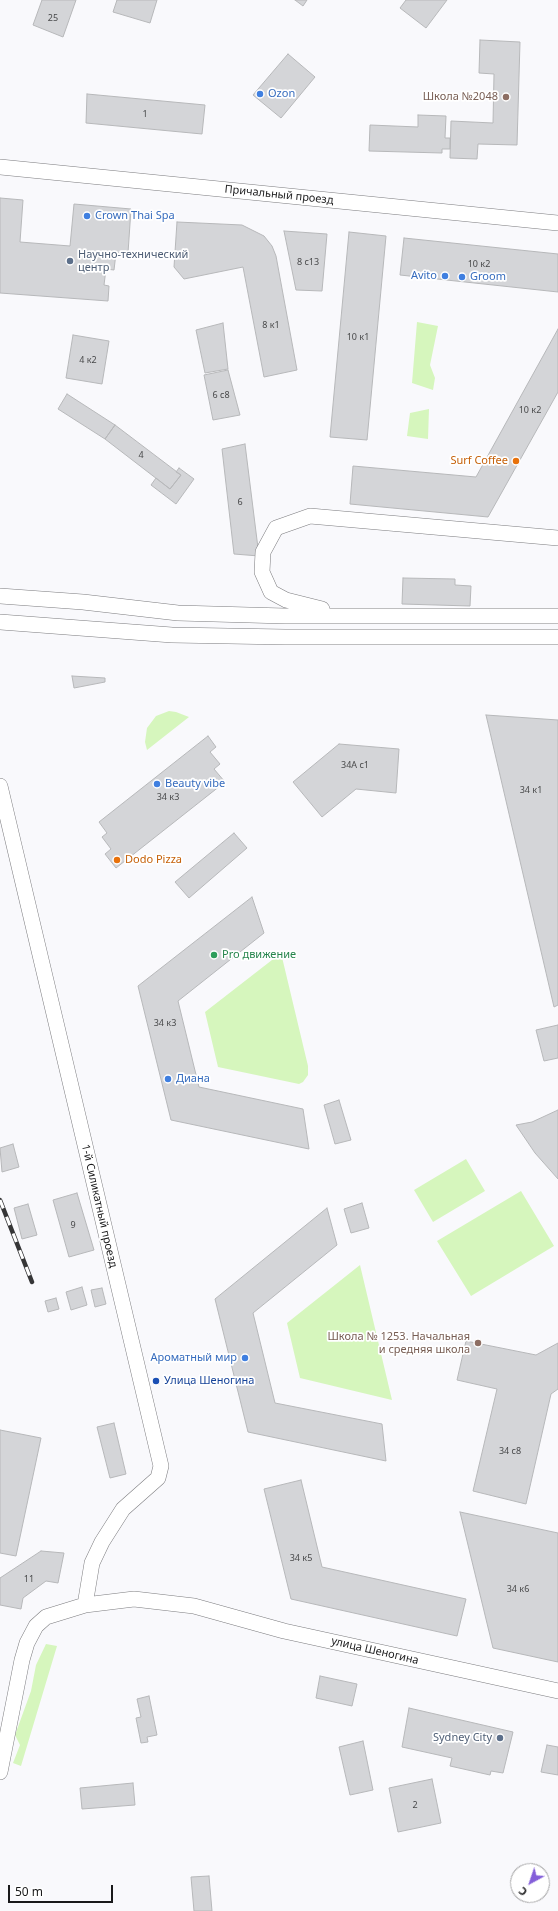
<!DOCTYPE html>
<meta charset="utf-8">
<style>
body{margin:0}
#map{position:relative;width:558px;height:1911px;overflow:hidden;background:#f9f9fc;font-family:"Noto Sans",sans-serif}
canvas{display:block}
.north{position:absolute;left:510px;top:1863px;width:40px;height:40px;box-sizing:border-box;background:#fff;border:1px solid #a3a3a4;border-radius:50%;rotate:220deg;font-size:11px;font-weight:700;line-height:16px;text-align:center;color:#1a1a1b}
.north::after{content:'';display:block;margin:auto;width:14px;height:18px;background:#835ed9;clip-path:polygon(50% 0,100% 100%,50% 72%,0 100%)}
.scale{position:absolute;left:8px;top:1885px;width:105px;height:18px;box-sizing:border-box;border:2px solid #1a1a1b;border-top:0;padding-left:5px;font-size:12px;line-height:14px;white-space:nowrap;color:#1a1a1b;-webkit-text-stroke:3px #fff;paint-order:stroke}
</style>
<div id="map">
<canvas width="558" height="1911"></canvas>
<div class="north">С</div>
<div class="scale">50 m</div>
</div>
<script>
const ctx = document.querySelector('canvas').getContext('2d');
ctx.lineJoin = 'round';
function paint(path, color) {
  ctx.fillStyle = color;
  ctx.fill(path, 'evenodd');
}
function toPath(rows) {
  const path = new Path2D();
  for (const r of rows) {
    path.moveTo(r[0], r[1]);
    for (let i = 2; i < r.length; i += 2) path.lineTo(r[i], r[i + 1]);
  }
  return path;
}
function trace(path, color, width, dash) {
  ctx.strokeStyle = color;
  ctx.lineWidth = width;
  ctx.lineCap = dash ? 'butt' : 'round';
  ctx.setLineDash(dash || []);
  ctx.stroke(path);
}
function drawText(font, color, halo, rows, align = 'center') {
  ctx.font = font + ' "Noto Sans",sans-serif';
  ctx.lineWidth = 3.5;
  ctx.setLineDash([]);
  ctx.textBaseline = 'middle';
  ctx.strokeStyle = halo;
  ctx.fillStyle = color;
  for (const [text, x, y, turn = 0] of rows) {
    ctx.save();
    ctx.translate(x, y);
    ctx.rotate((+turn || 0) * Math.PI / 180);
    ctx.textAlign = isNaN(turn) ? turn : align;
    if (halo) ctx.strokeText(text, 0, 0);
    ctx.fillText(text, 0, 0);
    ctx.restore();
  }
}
const green = toPath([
 [417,322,438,326,430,365,435,378,433,390,412,383],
 [429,409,428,439,407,436,410,413],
 [169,711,176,712,189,717,147,750,145,742,147,728,156,716],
 [281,953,308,1066,308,1075,303,1082,299,1084,218,1067,205,1012],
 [466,1159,485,1191,433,1222,414,1190],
 [521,1191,554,1246,471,1296,437,1241],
 [360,1265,392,1400,300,1378,287,1323],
 [46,1644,57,1646,21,1766,13,1763,20,1745,15,1735,31,1691,36,1665]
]);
const building = toPath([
 [42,0,76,0,63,37,33,25,42,0],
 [117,0,157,0,150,23,113,12,117,0],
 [295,0,307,0,303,6,295,0],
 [406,0,447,0,426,28,400,8,406,0],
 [480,40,520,42,517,145,478,144,477,159,450,158,451,121,493,123,494,74,479,73,480,40],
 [288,54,315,77,281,118,253,95,288,54],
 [87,94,205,105,202,134,86,123,87,94],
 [418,115,446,116,445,138,450,138,450,149,442,149,442,153,369,151,370,125,418,127,418,115],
 [0,198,23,200,20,242,70,246,74,204,131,209,128,253,116,253,114,270,106,269,104,285,109,286,108,301,0,293,0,198],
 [177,222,242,225,264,236,272,246,276,256,297,370,264,377,243,267,184,279,174,267,177,222],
 [284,231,327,234,322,291,296,290,284,231],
 [349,232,386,236,367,440,330,437,349,232],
 [404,238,558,254,558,292,400,275,404,238],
 [223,323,228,369,205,373,196,330,223,323],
 [558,329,558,392,488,517,350,504,353,466,476,477,558,329],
 [73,335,109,341,102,384,66,378,73,335],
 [228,370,240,415,213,420,204,375,228,370],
 [67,394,115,425,105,439,58,409,67,394],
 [115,425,181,475,170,489,105,439,115,425],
 [245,444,259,556,234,554,222,449,245,444],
 [179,468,194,479,176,504,151,485,156,478,170,489,181,475,176,472,179,468],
 [403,578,455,579,455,585,471,586,470,606,402,604,403,578],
 [72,676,105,678,105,682,74,688,72,676],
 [486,715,558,720,558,1005,554,1007,486,715],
 [208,736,216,747,210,752,220,764,214,769,225,782,116,868,105,854,111,849,102,837,107,833,99,822,208,736],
 [339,744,399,749,396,793,356,789,322,817,293,782,339,744],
 [234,833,247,848,189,898,175,882,234,833],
 [252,897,264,933,178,1001,199,1087,303,1109,309,1149,171,1120,138,986,252,897],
 [558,1025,558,1058,544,1061,536,1030,558,1025],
 [339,1100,351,1140,335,1144,324,1105,339,1100],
 [558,1110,558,1179,535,1153,516,1125,532,1122,558,1110],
 [13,1144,19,1167,2,1172,0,1148,13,1144],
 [77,1193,94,1250,69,1257,53,1200,77,1193],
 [362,1203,369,1228,351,1233,344,1209,362,1203],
 [28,1204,37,1235,22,1239,14,1208,28,1204],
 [327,1208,337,1245,253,1313,275,1403,382,1424,386,1461,248,1432,215,1299,327,1208],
 [82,1287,87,1305,71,1310,66,1292,82,1287],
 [102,1288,106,1304,95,1307,91,1290,102,1288],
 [56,1298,59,1309,48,1312,45,1301,56,1298],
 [466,1341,536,1355,558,1343,558,1389,551,1394,526,1504,473,1491,497,1389,457,1380,466,1341],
 [114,1423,126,1474,110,1478,97,1427,114,1423],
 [0,1430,41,1438,16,1556,0,1553,0,1430],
 [301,1480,322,1567,466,1599,457,1636,291,1599,264,1489,301,1480],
 [460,1512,558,1533,558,1662,493,1648,460,1512],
 [41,1551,64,1553,58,1583,46,1581,23,1598,21,1609,0,1605,0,1578,41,1551],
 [320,1676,357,1684,352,1706,316,1698,320,1676],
 [149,1696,157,1735,147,1737,148,1742,141,1743,136,1718,141,1717,137,1699,149,1696],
 [409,1708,513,1732,503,1773,491,1771,490,1775,450,1766,452,1758,402,1747,409,1708],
 [363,1741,373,1790,350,1795,339,1747,363,1741],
 [547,1745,558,1747,558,1775,541,1772,547,1745],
 [432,1779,441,1823,398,1832,389,1788,432,1779],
 [133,1783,135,1805,82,1809,80,1788,133,1783],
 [209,1876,212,1911,194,1911,191,1877,209,1876]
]);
const minor = toPath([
 [0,167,558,223],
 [0,596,83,602,178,613,285,616,558,616],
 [322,609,286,600,271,592,262,572,263,552,276,528,310,516,558,538],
 [0,622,172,635,285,637,558,637],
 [0,786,161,1466,158,1478,123,1509,102,1542,92,1563,85,1605,46,1617,36,1626,27,1643,22,1660,0,1772],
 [85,1605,134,1599,194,1606,284,1631,558,1691]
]);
const rail = toPath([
 [0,1200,32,1282]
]);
const markers = [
 [260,94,4,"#3f7fe0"],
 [506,97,4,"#8d6e63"],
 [87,216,4,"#3f7fe0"],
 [70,261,4,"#5c6f8a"],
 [445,276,4,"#3f7fe0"],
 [462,277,4,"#3f7fe0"],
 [516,461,4,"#e8710a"],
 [157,784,4,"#3f7fe0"],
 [117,860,4,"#e8710a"],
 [214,955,4,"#2e9e5b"],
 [168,1079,4,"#3f7fe0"],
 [478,1343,4,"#8d6e63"],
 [245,1358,4,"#3f7fe0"],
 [156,1381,4,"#1a4fb4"],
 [500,1738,4,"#5c6f8a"]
];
const numberNames = [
 ["25",53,18],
 ["1",145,114],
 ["8 с13",308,262],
 ["10 к2",479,264],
 ["8 к1",271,325],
 ["10 к1",358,337],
 ["4 к2",88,360],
 ["6 с8",221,395],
 ["10 к2",530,410],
 ["4",141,455],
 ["6",240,502],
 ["34А с1",355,765],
 ["34 к1",531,790],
 ["34 к3",168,797],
 ["34 к3",165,1023],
 ["9",73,1225],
 ["34 с8",510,1451],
 ["34 к5",301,1558],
 ["11",29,1579],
 ["34 к6",518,1589],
 ["2",415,1805]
];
const shopNames = [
 ["Ozon",268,94],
 ["Crown Thai Spa",95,216],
 ["Avito",437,276,"right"],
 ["Groom",470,277],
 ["Beauty vibe",165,784],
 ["Диана",176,1079],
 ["Ароматный мир",237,1358,"right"]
];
const educationNames = [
 ["Школа №2048",498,97],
 ["Школа № 1253. Начальная",470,1337],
 ["и средняя школа",470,1350]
];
const streetNames = [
 ["Причальный проезд",279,195,6],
 ["1-й Силикатный проезд",99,1206,77],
 ["улица Шеногина",375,1651,13]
];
const serviceNames = [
 ["Научно-технический",78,255],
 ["центр",78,268],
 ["Sydney City",492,1738,"right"]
];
const foodNames = [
 ["Surf Coffee",508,461],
 ["Dodo Pizza",125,860,"left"]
];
const leisureNames = [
 ["Pro движение",222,955]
];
const transitNames = [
 ["Улица Шеногина",164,1381]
];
paint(green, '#d6f6bd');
paint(building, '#d4d5d8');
trace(building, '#b7b8ba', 1);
trace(minor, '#7c7c7f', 16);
trace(minor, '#fff', 15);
trace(rail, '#363637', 4.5);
trace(rail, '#fff', 3, [9]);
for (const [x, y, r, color] of markers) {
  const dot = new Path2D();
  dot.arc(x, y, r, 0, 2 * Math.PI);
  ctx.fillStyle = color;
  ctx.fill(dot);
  trace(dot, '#fff', 1.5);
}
drawText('9px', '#48494a', null, numberNames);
drawText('11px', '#366cbe', '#fff', shopNames, 'left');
drawText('11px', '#785e54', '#fff', educationNames, 'right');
drawText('11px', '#1a1a1b', '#fff', streetNames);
drawText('11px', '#4e5e75', '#fff', serviceNames, 'left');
drawText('11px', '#c56008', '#fff', foodNames, 'right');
drawText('11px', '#27864d', '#fff', leisureNames, 'left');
drawText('11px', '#164399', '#fff', transitNames, 'left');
</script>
